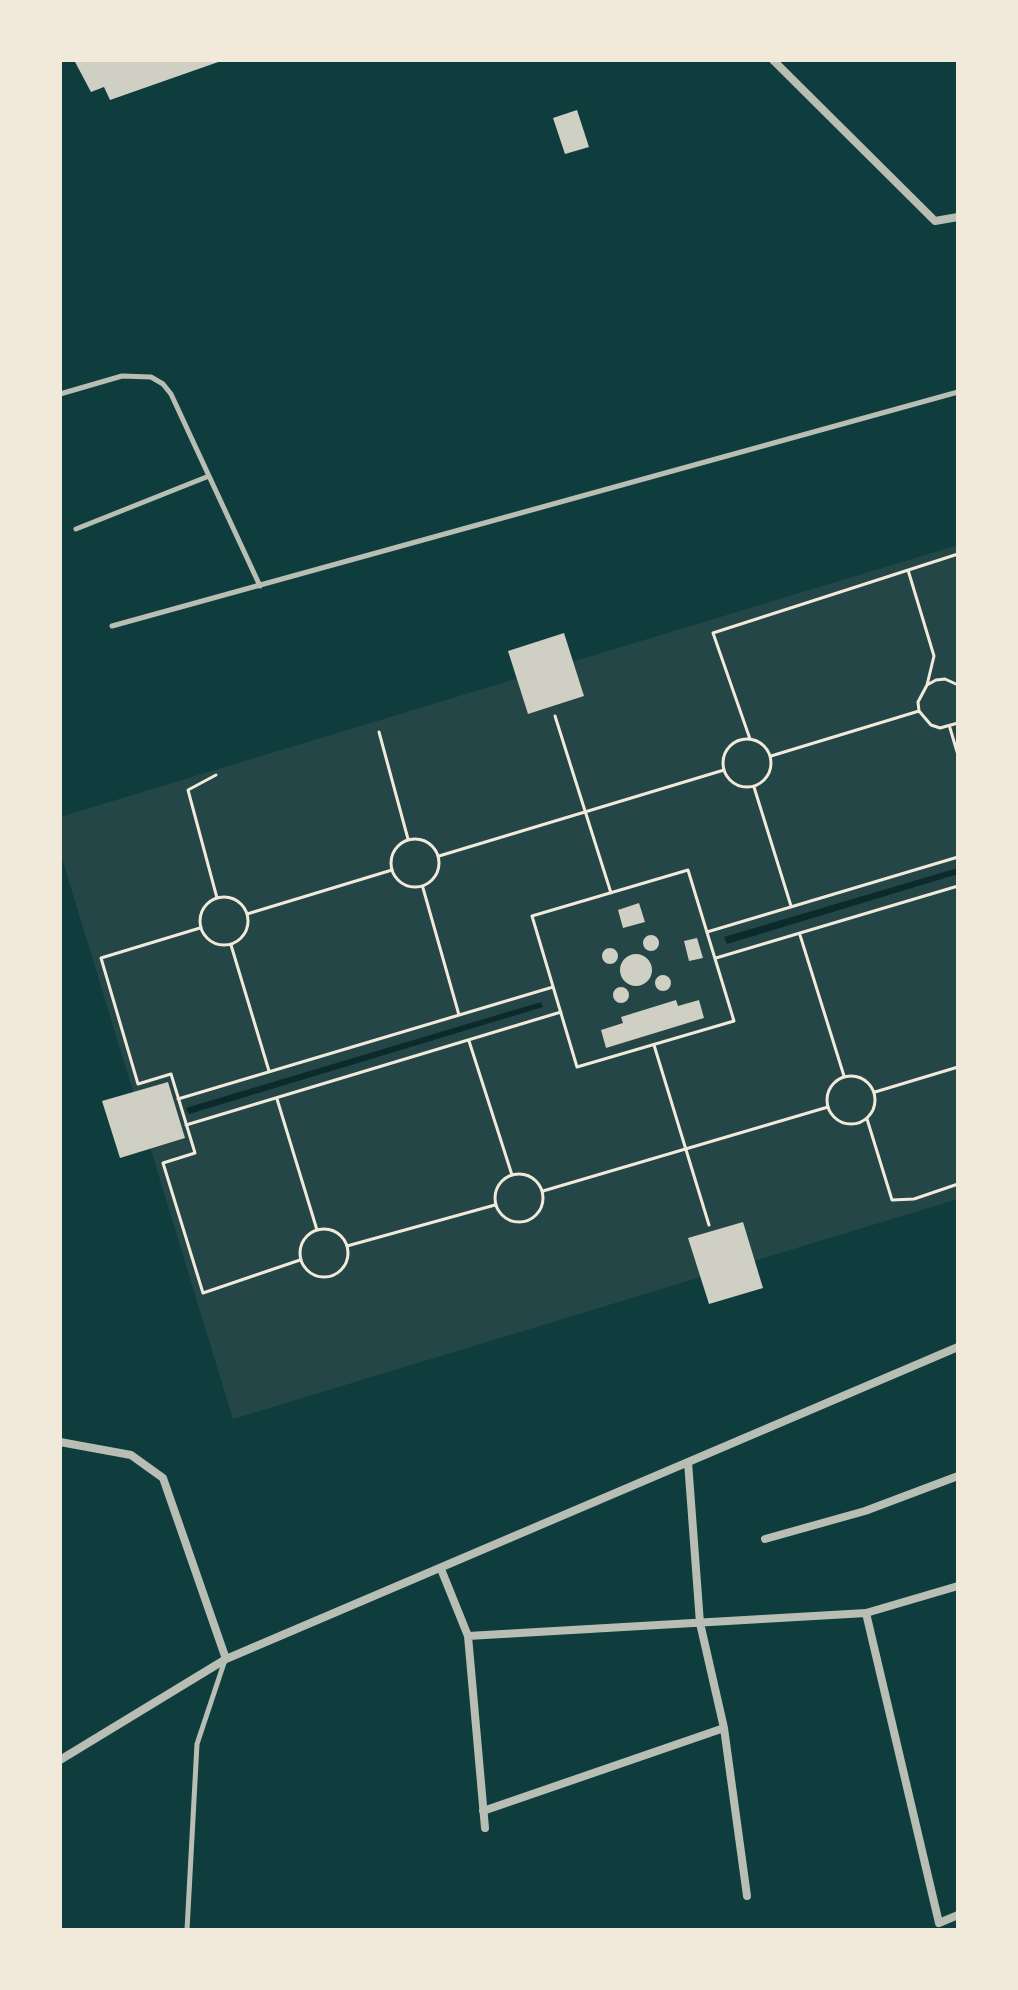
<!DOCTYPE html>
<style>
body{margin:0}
#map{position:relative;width:1018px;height:1990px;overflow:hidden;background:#0f3d3e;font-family:Raleway,sans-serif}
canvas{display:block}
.frame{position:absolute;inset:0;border:62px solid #f1e9da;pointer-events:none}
</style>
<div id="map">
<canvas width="1018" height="1990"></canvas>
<div class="frame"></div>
</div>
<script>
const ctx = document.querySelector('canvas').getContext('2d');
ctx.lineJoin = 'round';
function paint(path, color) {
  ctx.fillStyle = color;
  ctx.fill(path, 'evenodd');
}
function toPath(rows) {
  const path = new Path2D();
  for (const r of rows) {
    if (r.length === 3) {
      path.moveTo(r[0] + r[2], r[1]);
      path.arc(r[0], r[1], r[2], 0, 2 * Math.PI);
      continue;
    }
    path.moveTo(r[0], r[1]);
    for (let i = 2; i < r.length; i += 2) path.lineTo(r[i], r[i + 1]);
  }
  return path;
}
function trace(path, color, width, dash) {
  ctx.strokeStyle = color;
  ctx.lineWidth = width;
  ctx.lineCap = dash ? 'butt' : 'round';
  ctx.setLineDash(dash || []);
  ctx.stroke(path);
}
const green = toPath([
 [958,545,958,1199,233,1419,60,852,60,817]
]);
const water = toPath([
 [958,868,958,874,727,944,724,937],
 [541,1002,543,1007,189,1114,186,1108]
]);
const building = toPath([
 [74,60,224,60,110,100,104,87,91,92],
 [577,110,589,147,565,154,553,118],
 [564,633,584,696,528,714,508,651],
 [639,903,645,922,623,928,618,910],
 [651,943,8],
 [697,938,703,958,689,961,684,941],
 [610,956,8],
 [636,970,16],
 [663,983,8],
 [621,995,8],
 [676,1000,678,1006,699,1000,704,1018,606,1048,601,1030,623,1023,621,1017],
 [168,1082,185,1138,120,1158,102,1101],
 [743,1222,763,1288,709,1304,688,1238]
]);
const path = toPath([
 [908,570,934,656,927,685],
 [958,685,945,679,936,680,927,685,918,702,919,711,931,725,940,728,958,723],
 [555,716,611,893],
 [950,728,958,755],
 [379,732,408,839],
 [747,763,24],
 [750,739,713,633,958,554],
 [771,756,919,711],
 [216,775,188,790,217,898],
 [754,787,791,906],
 [415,863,24],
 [439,856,724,770],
 [688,870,734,1021,577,1067,532,916,688,870],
 [423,888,459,1015],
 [224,921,24],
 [247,914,392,870],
 [200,928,101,958,138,1084,171,1074,195,1153,163,1163,203,1293,300,1260],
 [707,932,958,857],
 [800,935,844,1076],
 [231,945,269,1071],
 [716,958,958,886],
 [469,1041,512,1175],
 [654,1045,709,1225],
 [851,1100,24],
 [875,1092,958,1067],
 [178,1099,553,987],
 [277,1099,317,1230],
 [867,1119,892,1200,914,1199,958,1184],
 [186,1125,561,1012],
 [519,1198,24],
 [543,1191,828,1107],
 [324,1253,24],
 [347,1246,495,1205]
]);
const service = toPath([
 [60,394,122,376,151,377,163,384,171,394,260,586],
 [76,529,209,476],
 [112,626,958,392],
 [187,1930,197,1744,225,1660]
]);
const minor = toPath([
 [773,60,935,221,958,217],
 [60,1442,131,1455,163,1478,226,1659],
 [688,1462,700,1623,724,1728,747,1896],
 [765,1539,865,1511,958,1476],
 [441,1569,468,1636,866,1613,958,1586],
 [866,1613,939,1923,958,1915],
 [468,1636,485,1828],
 [60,1760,226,1659,958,1347],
 [483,1811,724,1728]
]);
paint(green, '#244646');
paint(water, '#0a2a2b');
paint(building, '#cfcfc3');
trace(path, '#f1e9da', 3);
trace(service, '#b8beb3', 5);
trace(minor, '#b8beb3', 8);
</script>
